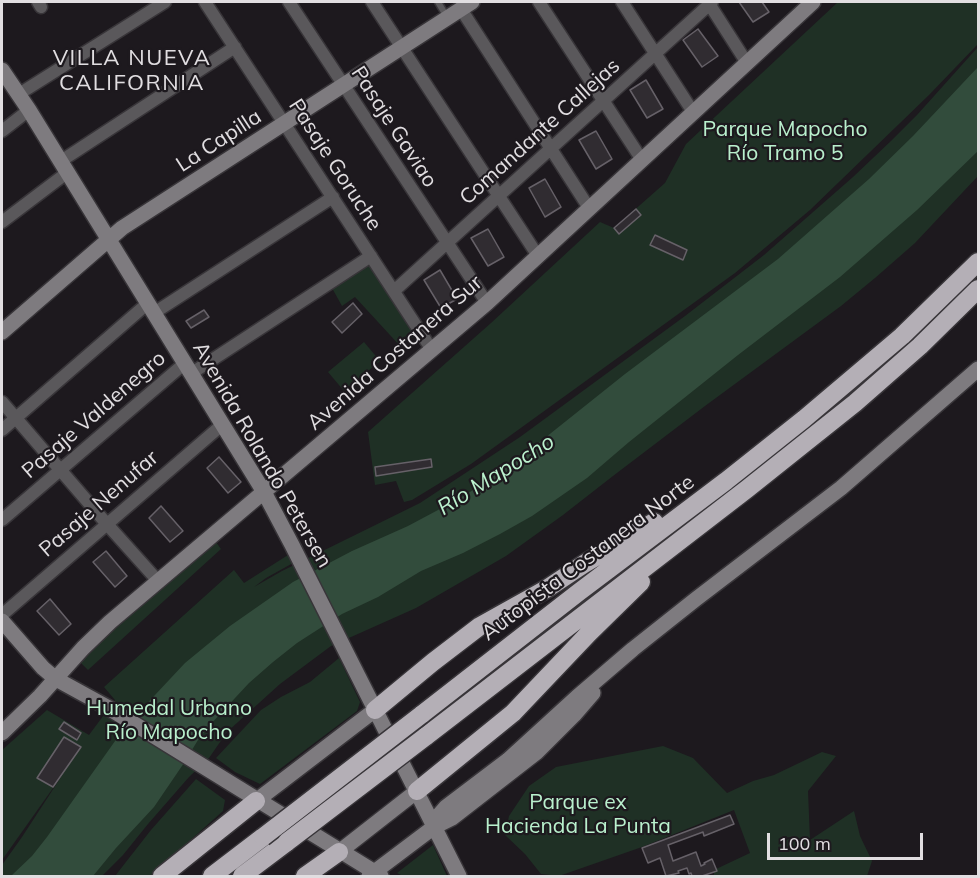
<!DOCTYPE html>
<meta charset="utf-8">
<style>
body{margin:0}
#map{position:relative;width:980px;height:878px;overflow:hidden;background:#1d191e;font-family:Mulish,sans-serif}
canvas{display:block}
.frame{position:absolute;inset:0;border:3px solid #e1dee1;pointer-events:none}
.scale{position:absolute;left:767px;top:833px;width:156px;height:27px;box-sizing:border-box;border:3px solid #e1dee1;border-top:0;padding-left:8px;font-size:18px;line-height:21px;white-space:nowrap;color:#e1dee1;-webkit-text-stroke:4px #1d191e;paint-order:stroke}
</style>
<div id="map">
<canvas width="980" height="878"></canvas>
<div class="frame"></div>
<div class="scale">100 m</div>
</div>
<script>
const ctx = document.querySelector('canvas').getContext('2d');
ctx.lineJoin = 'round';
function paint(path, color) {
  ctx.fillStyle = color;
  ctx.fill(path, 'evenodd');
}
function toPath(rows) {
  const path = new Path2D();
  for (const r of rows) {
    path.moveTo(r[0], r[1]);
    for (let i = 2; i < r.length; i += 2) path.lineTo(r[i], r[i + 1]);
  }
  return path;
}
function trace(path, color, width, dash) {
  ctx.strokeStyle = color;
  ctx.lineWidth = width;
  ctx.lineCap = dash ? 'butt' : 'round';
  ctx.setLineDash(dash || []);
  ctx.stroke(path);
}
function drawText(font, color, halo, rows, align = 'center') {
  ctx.font = font + ' Mulish,sans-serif';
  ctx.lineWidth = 4.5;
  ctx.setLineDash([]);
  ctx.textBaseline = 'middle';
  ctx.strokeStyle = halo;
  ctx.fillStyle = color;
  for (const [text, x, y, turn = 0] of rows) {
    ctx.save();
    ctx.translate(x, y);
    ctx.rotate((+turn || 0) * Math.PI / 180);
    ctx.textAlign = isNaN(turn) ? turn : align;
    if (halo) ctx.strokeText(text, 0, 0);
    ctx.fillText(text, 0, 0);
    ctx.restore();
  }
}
const green = toPath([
 [838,2,978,2,978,44,929,95,810,210,735,273,471,464,412,500,404,502,396,481,375,485,368,432,491,323,600,222,614,228,665,183,686,144],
 [978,47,978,176,915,243,875,278,841,306,705,406,613,476,563,515,506,556,416,608,331,646,280,684,227,732,209,758,189,777,148,824,123,855,102,876,2,876,2,865,22,837,63,774,2,860,2,750,47,710,89,735,115,700,104,687,234,570,244,583,288,555,293,563,266,578,254,587,282,571,420,503,520,437,685,316,764,255,853,177,892,140,917,115],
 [371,264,418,333,401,347,355,297,342,306,332,288],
 [364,342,380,361,344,391,328,372],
 [216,542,221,549,88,670,80,662,97,643],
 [339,658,360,702,357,711,260,784,235,772,216,758,261,710,281,697,310,682],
 [663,746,693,758,727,793,753,781,774,775,822,752,836,756,808,791,810,840,854,811,860,836,872,861,867,876,714,876,714,870,750,853,734,810,642,847,559,876,541,874,525,854,505,835,509,816,529,786,556,767],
 [196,779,225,800,223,811,150,876,115,876,151,830],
 [433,845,447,876,403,876,397,873]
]);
const water = toPath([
 [978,67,978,151,917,210,840,277,738,355,629,442,587,478,532,516,500,534,463,553,421,571,378,597,342,614,297,643,273,662,249,683,208,727,198,740,184,763,154,807,116,848,93,876,11,876,32,856,47,837,125,727,185,663,230,626,293,582,352,551,408,526,438,510,467,494,516,461,625,374,778,259,869,179,913,136]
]);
const building = toPath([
 [739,2,762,2,769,12,753,22,739,2],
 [698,29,718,56,702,67,683,40,698,29],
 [646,80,663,109,647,118,630,90,646,80],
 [596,131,612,159,596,169,579,140,596,131],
 [545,179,561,207,545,217,529,188,545,179],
 [636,209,641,215,619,234,614,228,636,209],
 [488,229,504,257,488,266,471,238,488,229],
 [655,235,687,250,683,260,650,245,655,235],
 [440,270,457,299,441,308,424,280,440,270],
 [353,303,362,314,342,333,332,322,353,303],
 [204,310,209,317,191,328,186,321,204,310],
 [219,457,241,482,228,493,207,468,219,457],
 [431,459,432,467,376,476,375,467,431,459],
 [161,506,183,531,170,542,149,518,161,506],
 [106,551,127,576,115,587,93,562,106,551],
 [50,599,71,624,59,635,37,611,50,599],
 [64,722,81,733,77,740,59,729,64,722],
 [64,737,81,747,53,787,37,778,64,737],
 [730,815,734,824,704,836,703,832,668,845,673,861,696,852,701,866,705,864,704,863,712,859,717,871,702,876,692,876,691,873,689,874,687,868,678,871,679,873,666,876,660,858,648,863,642,848,730,815]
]);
const lane = toPath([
 [438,2,447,17]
]);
const street = toPath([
 [38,2,41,7],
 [205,2,432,350],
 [289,2,487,303],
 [372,2,538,256],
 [539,2,642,160],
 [622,2,693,112],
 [708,2,747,63],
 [461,9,589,208],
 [19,94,165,2],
 [2,131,29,110],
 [61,161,235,47],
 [2,222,68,172],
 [394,291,712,2],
 [154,313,333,197],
 [192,373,371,256],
 [2,402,106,523,158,581],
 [2,430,148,303],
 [2,520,185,363],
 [2,615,223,424]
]);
const secondary = toPath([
 [2,70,29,110,264,492,292,545,459,876],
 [2,332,122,228,472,2],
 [2,621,43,668,56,679,107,707,381,876],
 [2,733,40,696,83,648,110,622,487,303,813,2],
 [256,801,375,710],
 [434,827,439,815,446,807,508,760,577,697,633,649,696,599,841,488,978,369],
 [339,852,417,791],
 [369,876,434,827,452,818,537,752,574,715,593,693]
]);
const highway = toPath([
 [375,710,433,662,480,626,548,588,584,564,654,522],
 [421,715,579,592,726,481,804,419,902,336,978,262],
 [425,737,747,489,855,403,920,346,978,289],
 [417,791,513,713,589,633,641,582],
 [162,876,256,801],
 [212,876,263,837],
 [242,876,287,842],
 [305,876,339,852]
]);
const highwayBridge = toPath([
 [263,837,421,715],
 [287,842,425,737]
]);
const streetNames = [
 ["Pasaje Gaviao",394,127,57],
 ["Comandante Callejas",540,132,-42],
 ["La Capilla",219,141,-33],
 ["Pasaje Goruche",335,165,57],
 ["Avenida Costanera Sur",395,353,-41],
 ["Pasaje Valdenegro",94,415,-41],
 ["Avenida Rolando Petersen",262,455,60],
 ["Pasaje Nenufar",99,504,-41],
 ["Autopista Costanera Norte",588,558,-37]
];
const parkNames = [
 ["Parque Mapocho",785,130],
 ["Río Tramo 5",785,154],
 ["Humedal Urbano",169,709],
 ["Río Mapocho",169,733],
 ["Parque ex",578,803],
 ["Hacienda La Punta",578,827]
];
const neighbourhoodNames = [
 ["VILLA NUEVA",132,58],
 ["CALIFORNIA",132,83]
];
const waterNames = [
 ["Río Mapocho",496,475,-32]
];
paint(green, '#1f3025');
paint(water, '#324c3c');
paint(building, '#302c31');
trace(building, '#666168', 1.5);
trace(lane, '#383539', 9);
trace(street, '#383539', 15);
trace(secondary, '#383539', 18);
trace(highway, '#383539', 21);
trace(lane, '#5a585b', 6);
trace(street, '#5a585b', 12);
trace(secondary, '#7e7b7f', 15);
trace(highway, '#b4afb6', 18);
trace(highwayBridge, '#383539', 21, []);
trace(highwayBridge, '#b4afb6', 18);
drawText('21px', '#e1dee1', '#1d191e', streetNames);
drawText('21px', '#b9f0cd', '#1d191e', parkNames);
ctx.letterSpacing = '1.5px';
drawText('22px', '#e1dee1', '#1d191e', neighbourhoodNames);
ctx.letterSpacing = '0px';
drawText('italic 22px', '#bcf2cf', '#1d191e', waterNames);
</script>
